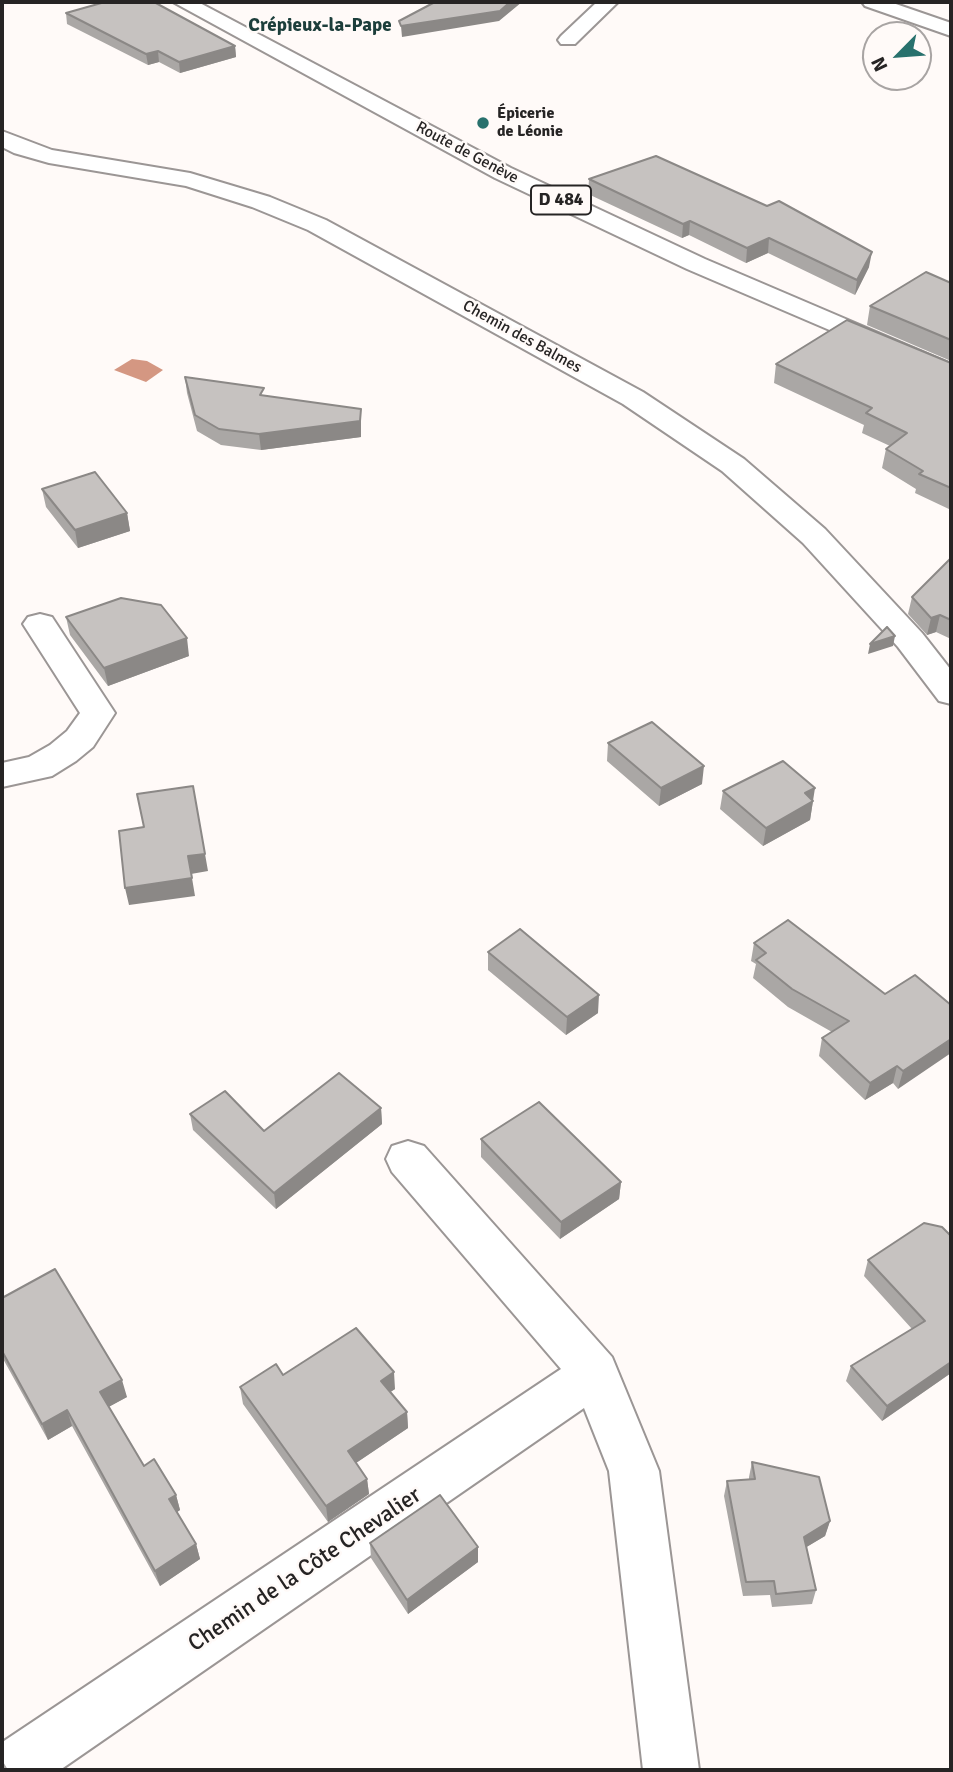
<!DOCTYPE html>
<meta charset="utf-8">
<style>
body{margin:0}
#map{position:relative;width:953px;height:1772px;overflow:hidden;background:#fffaf8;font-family:Signika,sans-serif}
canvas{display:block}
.frame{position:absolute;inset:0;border:4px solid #262424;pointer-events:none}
.north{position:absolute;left:862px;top:21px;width:70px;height:70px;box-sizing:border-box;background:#fffaf8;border:2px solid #a8a4a3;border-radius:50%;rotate:245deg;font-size:19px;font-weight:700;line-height:28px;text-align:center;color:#262424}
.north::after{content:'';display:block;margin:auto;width:24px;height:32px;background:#28716d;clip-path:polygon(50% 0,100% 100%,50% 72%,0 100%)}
</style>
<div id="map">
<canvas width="953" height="1772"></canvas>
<div class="frame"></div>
<div class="north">N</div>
</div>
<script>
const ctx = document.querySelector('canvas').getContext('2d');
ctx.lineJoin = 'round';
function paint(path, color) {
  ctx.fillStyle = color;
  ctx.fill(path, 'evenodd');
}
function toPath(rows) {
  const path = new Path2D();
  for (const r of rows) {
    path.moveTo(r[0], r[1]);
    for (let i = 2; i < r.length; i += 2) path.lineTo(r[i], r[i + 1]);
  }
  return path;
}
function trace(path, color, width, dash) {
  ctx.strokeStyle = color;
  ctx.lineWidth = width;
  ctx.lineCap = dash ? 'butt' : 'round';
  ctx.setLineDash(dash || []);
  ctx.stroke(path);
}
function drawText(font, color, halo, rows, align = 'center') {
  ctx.font = font + ' Signika,sans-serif';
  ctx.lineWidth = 5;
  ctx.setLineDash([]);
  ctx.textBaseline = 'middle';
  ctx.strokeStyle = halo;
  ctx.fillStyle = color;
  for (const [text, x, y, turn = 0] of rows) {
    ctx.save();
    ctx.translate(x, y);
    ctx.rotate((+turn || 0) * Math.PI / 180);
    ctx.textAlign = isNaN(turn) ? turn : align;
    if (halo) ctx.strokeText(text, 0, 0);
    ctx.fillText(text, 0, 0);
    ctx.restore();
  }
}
const water = toPath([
 [132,359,147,361,163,370,146,382,114,370]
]);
const minor = toPath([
 [597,2,618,2,575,44,561,44,558,40,561,36,597,2],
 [862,2,890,2,951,23,951,36,865,6,862,2],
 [2,131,52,150,190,173,270,197,326,220,643,392,744,459,825,529,922,633,951,670,951,704,939,701,898,647,803,543,722,471,623,404,308,230,252,207,186,186,49,163,14,153,2,147,2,131],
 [40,614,52,617,115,713,93,747,76,761,52,776,2,787,2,763,29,757,50,745,67,731,80,713,23,624,28,617,40,614],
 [408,1141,424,1146,612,1357,659,1471,699,1770,643,1770,609,1471,584,1408,60,1770,2,1770,4,1741,561,1369,392,1172,386,1159,392,1146,408,1141]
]);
const primary = toPath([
 [173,2,198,2,511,168,705,259,951,364,951,382,687,269,495,178,173,2]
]);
const wall = toPath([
 [66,13,235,46,236,57,180,73,159,62,148,65,67,24],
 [589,179,869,267,855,295,768,253,746,263,689,235,682,238,588,194],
 [951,283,951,361,867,325,870,306],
 [951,363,951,510,915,493,916,489,882,468,886,449,890,446,862,433,864,425,774,383,776,364],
 [185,377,265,396,361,425,361,437,261,450,221,445,197,431,187,393],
 [42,489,127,513,130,531,78,548,46,507],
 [951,558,951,639,936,632,927,635,908,614,912,597],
 [66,617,189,656,108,686,70,635],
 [608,743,702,784,659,806,607,761],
 [723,791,813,801,810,820,763,846,720,809],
 [754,943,885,994,951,1005,898,1089,893,1083,865,1100,819,1056,822,1038,832,1032,788,1007,753,978,756,964,751,961],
 [488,952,598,1013,566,1035,488,970],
 [381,1108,382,1124,276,1209,193,1130,190,1114,264,1131],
 [481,1139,621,1182,619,1199,560,1239,481,1157],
 [951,1236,951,1373,882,1421,846,1381,851,1366,912,1329,864,1276,868,1260],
 [2,1298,127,1397,108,1407,144,1466,176,1495,180,1510,177,1512,196,1544,200,1559,160,1586,72,1426,48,1440,2,1357],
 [283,1375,395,1389,390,1392,407,1412,408,1428,356,1463,367,1479,369,1494,328,1522,243,1404,240,1387],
 [752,1462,830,1521,825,1536,806,1547,816,1590,812,1604,772,1607,770,1595,743,1596,724,1496,727,1481,749,1479,749,1477],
 [370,1543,478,1562,408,1614,371,1558],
 [2,1759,2,1760,8,1770,2,1770]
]);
const shadedWall = toPath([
 [510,2,522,2,499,21,402,37,401,26],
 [235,46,236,57,180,73,179,62],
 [158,51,159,62,148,65,146,54],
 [690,221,689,235,682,238,683,224],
 [769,238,768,253,746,263,747,248],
 [872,252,869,267,855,295,857,280],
 [361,409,361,437,261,450,259,434],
 [127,513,130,531,78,548,75,530],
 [940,615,936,632,927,635,931,618],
 [895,636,893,646,868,654,870,644],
 [187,638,189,656,108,686,104,668],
 [704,766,702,784,659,806,661,788],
 [815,788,810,820,763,846,766,828,805,793],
 [205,854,208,871,191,874,188,856],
 [192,878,195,896,129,905,125,888],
 [599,995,598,1013,566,1035,567,1017],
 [951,1039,951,1053,898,1089,903,1071],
 [897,1066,893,1083,865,1100,870,1083],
 [381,1108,382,1124,276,1209,274,1193],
 [621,1182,619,1199,560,1239,561,1222],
 [951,1362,951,1373,882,1421,887,1406],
 [394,1372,395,1389,383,1397,381,1381],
 [122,1380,127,1397,105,1409,100,1392],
 [67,1410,72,1426,48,1440,42,1424],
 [407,1412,408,1428,350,1467,348,1451],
 [367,1479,369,1494,328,1522,326,1506],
 [176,1495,180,1510,173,1515,169,1499],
 [830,1521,825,1536,800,1551,804,1537],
 [196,1544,200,1559,160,1586,155,1571],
 [478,1547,478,1562,408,1614,407,1600]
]);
const building = toPath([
 [105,2,154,2,235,46,179,62,158,51,146,54,66,13,105,2],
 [435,2,510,2,500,11,401,26,399,21,435,2],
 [656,156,767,206,779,201,872,252,857,280,769,238,747,248,690,221,683,224,589,179,656,156],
 [926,272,951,283,951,340,870,306,926,272],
 [847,320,951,363,951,488,919,474,923,471,886,449,907,433,866,413,872,408,776,364,847,320],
 [185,377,264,388,260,395,361,409,360,421,259,434,219,429,195,415,185,377],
 [95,472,127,513,75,530,42,489,95,472],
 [951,558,951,620,940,615,931,618,912,597,951,558],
 [121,598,161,605,187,638,104,668,66,617,121,598],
 [887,627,895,636,870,644,887,627],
 [652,722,704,766,661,788,608,743,652,722],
 [783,761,815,788,805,793,813,801,766,828,723,791,783,761],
 [193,786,205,854,188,856,192,878,125,888,119,831,144,827,137,794,193,786],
 [788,920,885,994,915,975,951,1005,951,1039,903,1071,897,1066,870,1083,822,1038,849,1021,792,989,756,960,766,953,754,943,788,920],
 [520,929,599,995,567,1017,488,952,520,929],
 [339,1073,381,1108,274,1193,190,1114,225,1091,264,1131,339,1073],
 [539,1102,621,1182,561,1222,481,1139,539,1102],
 [924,1223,942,1227,951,1236,951,1362,887,1406,851,1366,925,1321,868,1260,924,1223],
 [55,1269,122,1380,100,1392,144,1466,154,1459,176,1495,169,1499,196,1544,155,1571,67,1410,42,1424,2,1351,2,1298,55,1269],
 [356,1328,394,1372,381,1381,407,1412,348,1451,367,1479,326,1506,240,1387,276,1364,283,1375,356,1328],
 [752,1462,819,1477,830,1521,804,1537,816,1590,776,1594,774,1581,746,1582,727,1481,755,1479,752,1462],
 [440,1495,478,1547,407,1600,370,1543,440,1495]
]);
const markers = [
 [483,123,7,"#28716d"]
];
const farPoinames = [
 ["Épicerie",497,114],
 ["de Léonie",497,132]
];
const farStreetnames = [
 ["Route de Genève",467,153,28],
 ["Chemin des Balmes",522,337,29]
];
const shields = [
 [561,200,60]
];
const shieldNames = [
 ["D 484",561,200]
];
const farQuarternames = [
 ["Crépieux-la-Pape",320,26]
];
const nearStreetnames = [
 ["Chemin de la Côte Chevalier",305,1570,-34]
];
paint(water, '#d49782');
trace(minor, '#9b9695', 4);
trace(primary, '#9b9695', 4);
paint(minor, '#fff');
paint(primary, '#fff');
paint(wall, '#aaa7a5');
paint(shadedWall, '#8b8886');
paint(building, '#c6c2c0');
trace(building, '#8b8886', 2);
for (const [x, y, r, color] of markers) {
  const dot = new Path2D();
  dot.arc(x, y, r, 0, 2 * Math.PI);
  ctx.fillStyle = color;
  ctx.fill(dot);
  trace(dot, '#fffaf8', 2.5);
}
drawText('bold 16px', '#262424', '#fffaf8', farPoinames, 'left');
drawText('16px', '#262424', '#fffaf8', farStreetnames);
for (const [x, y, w] of shields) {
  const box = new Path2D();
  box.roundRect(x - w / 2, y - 14.5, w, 29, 5);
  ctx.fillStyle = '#fffaf8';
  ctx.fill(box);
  trace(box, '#262424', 2);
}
drawText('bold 18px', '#262424', null, shieldNames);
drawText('bold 19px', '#1c3e3b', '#fffaf8', farQuarternames);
drawText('23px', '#262424', '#fffaf8', nearStreetnames);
</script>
